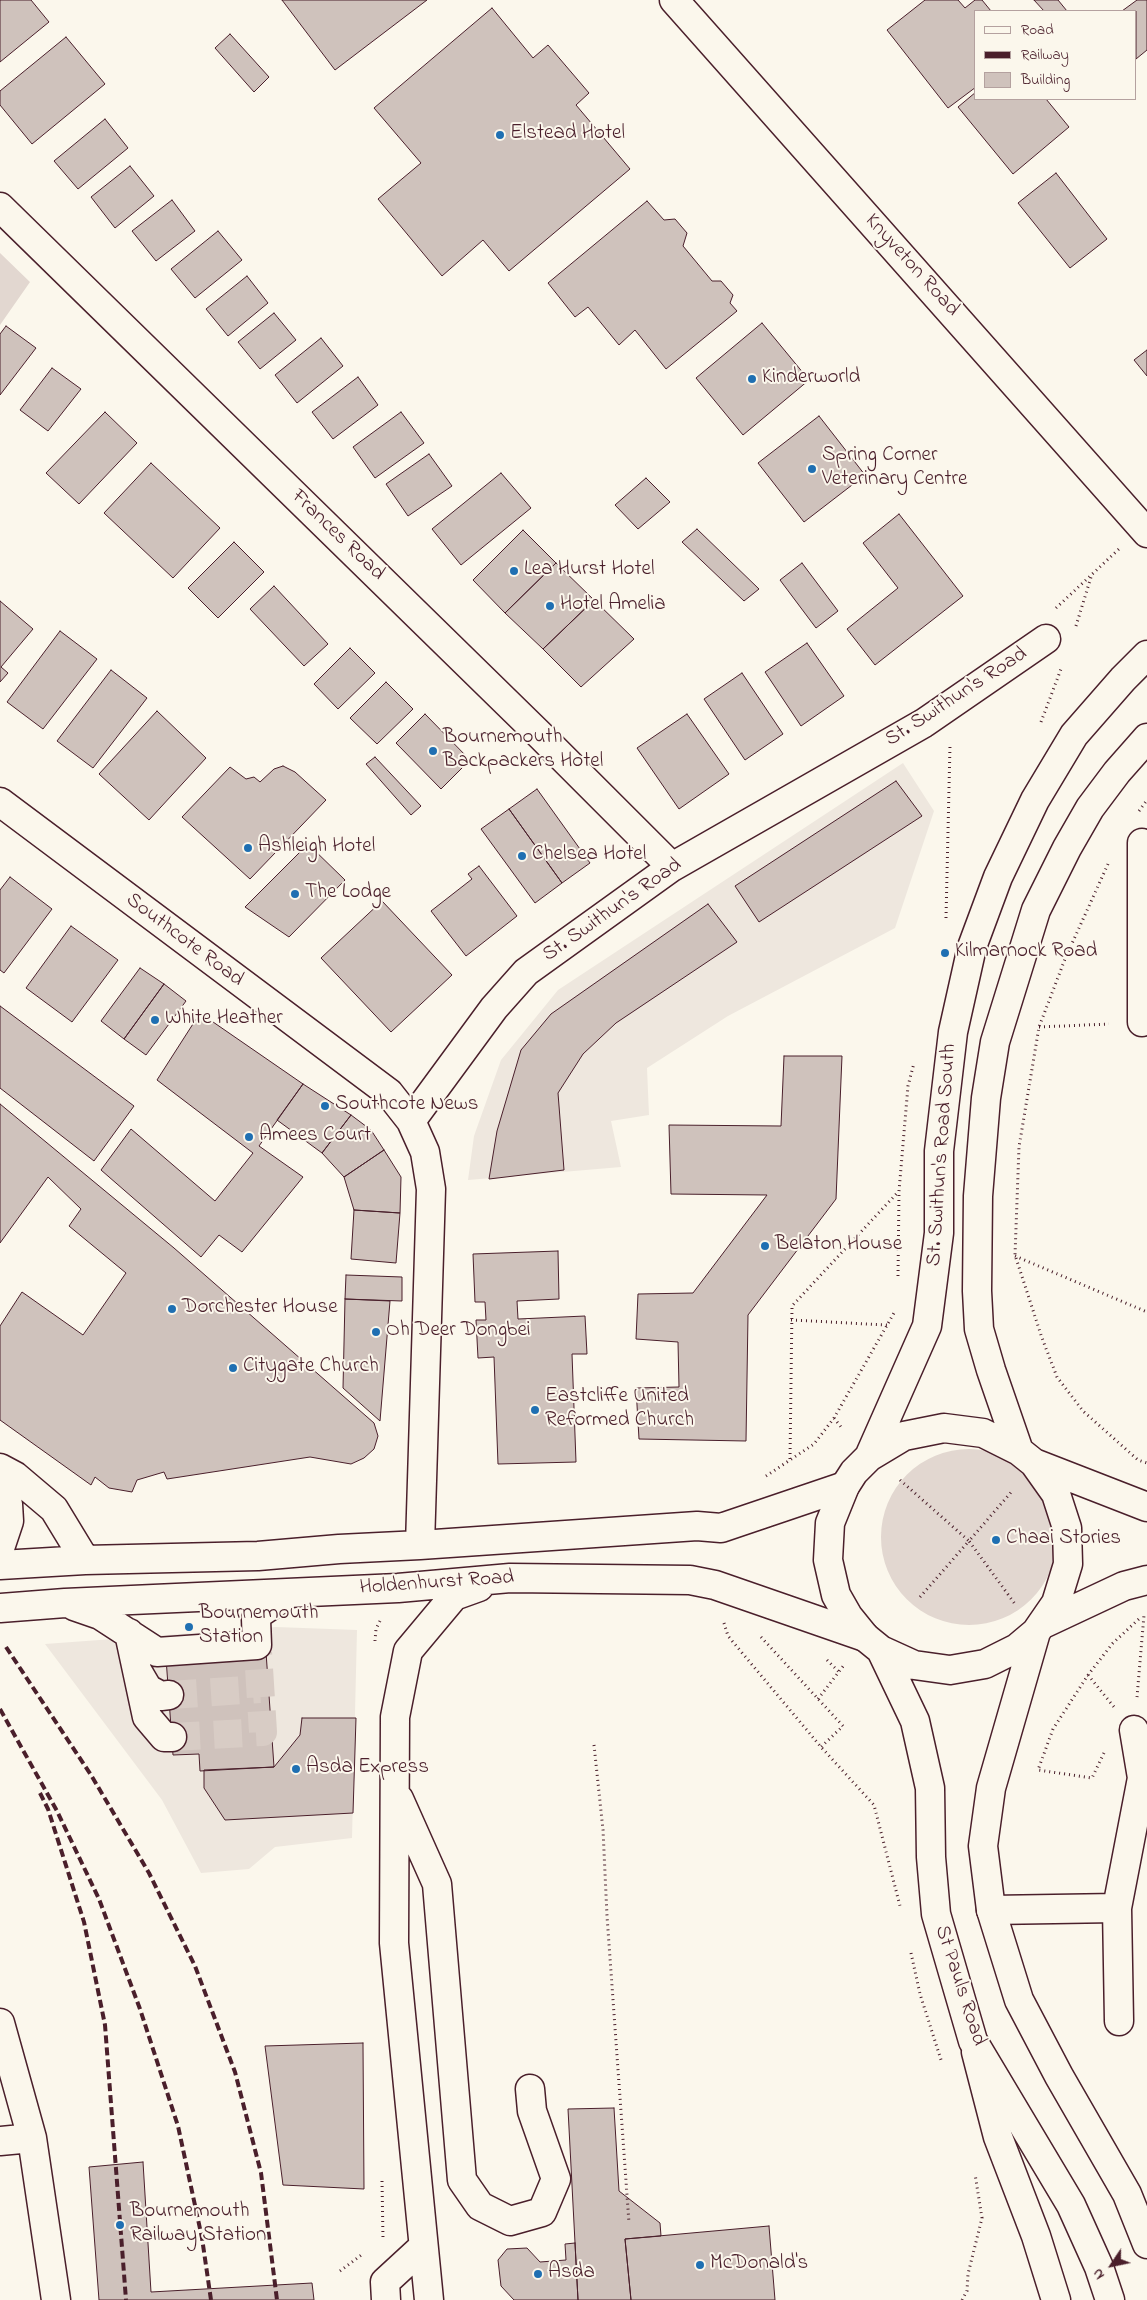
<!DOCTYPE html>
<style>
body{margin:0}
#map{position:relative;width:1147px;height:2300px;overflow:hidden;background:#fbf7ec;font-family:"Indie Flower",sans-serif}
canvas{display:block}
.legend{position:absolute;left:974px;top:10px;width:162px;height:90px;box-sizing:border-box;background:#fbf7ec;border:1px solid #b4a19f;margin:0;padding:6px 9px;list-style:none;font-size:15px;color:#4a1f2b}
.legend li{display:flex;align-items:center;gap:10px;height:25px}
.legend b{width:25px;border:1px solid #b4a19f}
.north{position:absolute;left:1087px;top:2240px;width:50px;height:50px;-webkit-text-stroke:4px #fbf7ec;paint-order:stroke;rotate:236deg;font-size:14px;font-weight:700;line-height:20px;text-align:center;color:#4a1f2b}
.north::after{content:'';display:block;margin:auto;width:18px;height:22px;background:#4a1f2b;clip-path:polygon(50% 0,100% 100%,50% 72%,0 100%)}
</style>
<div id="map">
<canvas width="1147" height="2300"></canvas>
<ul class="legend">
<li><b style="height:6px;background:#fbf7ec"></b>Road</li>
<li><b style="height:6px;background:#4a1f2b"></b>Railway</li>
<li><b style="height:14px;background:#cfc2bc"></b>Building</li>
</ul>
<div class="north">N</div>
</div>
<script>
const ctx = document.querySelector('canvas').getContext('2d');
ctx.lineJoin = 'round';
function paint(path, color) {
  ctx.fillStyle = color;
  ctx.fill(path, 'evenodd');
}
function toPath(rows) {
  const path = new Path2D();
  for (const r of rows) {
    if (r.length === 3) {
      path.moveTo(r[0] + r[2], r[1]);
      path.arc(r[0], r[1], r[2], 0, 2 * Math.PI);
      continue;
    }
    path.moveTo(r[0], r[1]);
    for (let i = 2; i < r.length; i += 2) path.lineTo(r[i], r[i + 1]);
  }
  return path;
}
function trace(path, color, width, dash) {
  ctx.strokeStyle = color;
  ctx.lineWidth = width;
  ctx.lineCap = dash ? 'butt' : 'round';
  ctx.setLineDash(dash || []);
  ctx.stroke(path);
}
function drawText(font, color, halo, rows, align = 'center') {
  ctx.font = font + ' "Indie Flower",sans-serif';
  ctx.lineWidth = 4;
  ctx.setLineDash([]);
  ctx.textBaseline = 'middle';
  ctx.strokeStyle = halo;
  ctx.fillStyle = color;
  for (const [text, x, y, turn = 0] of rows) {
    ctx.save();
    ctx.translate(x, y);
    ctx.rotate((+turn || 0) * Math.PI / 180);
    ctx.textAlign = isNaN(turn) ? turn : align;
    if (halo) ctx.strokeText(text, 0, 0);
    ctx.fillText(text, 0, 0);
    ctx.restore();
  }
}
const built = toPath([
 [903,763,934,811,895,928,728,1016,647,1068,649,1115,611,1121,621,1167,468,1180,474,1136,501,1060,558,990],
 [276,1627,357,1630,352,1838,275,1847,249,1869,201,1873,162,1800,45,1644]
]);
const green = toPath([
 [0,253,30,282,0,325],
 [969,1537,88]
]);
const building = toPath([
 [0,0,31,0,49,22,0,62,0,0],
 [282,0,427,0,335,70,282,0],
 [925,0,958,0,965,8,975,0,982,0,991,11,976,11,976,87,948,108,887,30,925,0],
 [1034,0,1058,0,1067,11,1044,11,1034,0],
 [1137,0,1147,0,1147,50,1136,59,1136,11,1122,11,1137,0],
 [492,8,533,58,548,45,589,93,576,105,630,169,509,271,483,240,442,276,378,199,421,163,374,108,492,8],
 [230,34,269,77,254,92,215,48,230,34],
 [66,37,105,84,32,144,0,105,0,91,66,37],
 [976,92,976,99,1046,99,1069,127,1013,174,958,107,976,92],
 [105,119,128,148,78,189,54,161,105,119],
 [130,166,154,196,115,228,91,197,130,166],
 [1056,173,1107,239,1070,268,1018,203,1056,173],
 [172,200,195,231,156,261,132,231,172,200],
 [647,201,664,220,675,219,687,233,683,246,712,281,721,281,733,295,730,303,737,311,666,369,635,330,619,345,588,307,575,317,548,283,647,201],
 [218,231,242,260,195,298,171,269,218,231],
 [247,276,268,303,228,336,206,309,247,276],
 [274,313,296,340,260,369,238,342,274,313],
 [762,323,809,380,743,435,696,378,762,323],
 [6,326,36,348,0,395,0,334,6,326],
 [321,338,343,366,297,403,275,375,321,338],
 [1147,350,1147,376,1134,360,1147,350],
 [52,368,81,389,48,431,20,410,52,368],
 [358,377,378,405,333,439,312,412,358,377],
 [105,412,137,443,79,504,46,473,105,412],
 [401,412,424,443,375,478,353,447,401,412],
 [819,416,865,475,804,522,758,463,819,416],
 [429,454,452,486,408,516,386,484,429,454],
 [151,463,220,528,173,578,104,513,151,463],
 [501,473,531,508,461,565,432,529,501,473],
 [646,478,670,502,638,529,615,505,646,478],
 [899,514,963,596,875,665,847,629,898,588,863,543,899,514],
 [697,529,759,589,744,601,682,542,697,529],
 [523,530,556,563,505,613,473,580,523,530],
 [234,542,264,572,218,618,188,588,234,542],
 [556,563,594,600,543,649,505,613,556,563],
 [802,563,838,611,816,628,780,580,802,563],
 [274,586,328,644,304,666,250,609,274,586],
 [594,600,634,639,581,687,543,649,594,600],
 [0,601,33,629,1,667,8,673,0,682,0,601],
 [60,631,97,659,43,729,7,702,60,631],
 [807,643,844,696,801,726,765,672,807,643],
 [350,648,375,673,338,709,314,684,350,648],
 [111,670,147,698,93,768,57,741,111,670],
 [742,673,783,734,745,760,704,699,742,673],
 [386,682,413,709,377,744,350,718,386,682],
 [157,711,206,758,149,820,99,774,157,711],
 [425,714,470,760,441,789,396,743,425,714],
 [687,714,729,774,679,809,637,748,687,714],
 [375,757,421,806,411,815,366,764,375,757],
 [283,766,295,772,326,800,250,879,182,817,230,767,246,779,254,777,260,782,274,769,283,766],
 [896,781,922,816,759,922,735,886,896,781],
 [537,789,590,863,562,883,509,809,537,789],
 [509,809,562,883,535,903,481,829,509,809],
 [308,844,345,880,289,937,245,907,308,844],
 [479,866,517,916,466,956,431,911,472,879,468,874,479,866],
 [10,877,52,909,4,973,0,970,0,890,10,877],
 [382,901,452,975,391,1032,321,958,382,901],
 [708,904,737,942,616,1023,583,1054,558,1093,564,1170,489,1179,497,1131,521,1050,551,1014,708,904],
 [71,926,118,960,72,1022,26,988,71,926],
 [140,968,164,984,124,1039,101,1021,140,968],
 [164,984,186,1001,146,1055,124,1039,164,984],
 [0,1006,134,1106,94,1161,0,1088,0,1006],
 [200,1013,303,1084,259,1146,303,1177,242,1252,219,1235,201,1257,101,1170,131,1129,215,1201,253,1153,157,1080,200,1013],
 [784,1056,842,1056,836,1199,748,1315,746,1441,639,1439,636,1388,679,1387,678,1342,636,1339,638,1294,693,1293,767,1195,671,1194,669,1125,781,1126,784,1056],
 [303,1084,351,1115,322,1153,277,1120,303,1084],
 [0,1104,174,1248,374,1423,378,1436,374,1449,364,1458,351,1464,310,1457,167,1479,164,1472,137,1480,132,1492,109,1488,95,1477,91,1485,0,1420,0,1326,22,1292,83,1335,126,1273,69,1226,81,1209,48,1177,0,1243,0,1104],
 [351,1115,371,1130,384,1150,344,1177,322,1153,351,1115],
 [384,1150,401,1177,400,1213,354,1210,344,1177,384,1150],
 [354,1210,400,1213,396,1263,351,1259,354,1210],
 [558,1251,559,1299,517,1301,518,1319,585,1316,587,1354,572,1354,576,1462,498,1464,494,1357,478,1358,476,1320,486,1320,485,1302,475,1302,473,1254,558,1251],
 [346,1275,402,1277,402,1301,345,1299,346,1275],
 [345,1299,390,1301,380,1421,343,1388,345,1299],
 [266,1652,274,1767,200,1771,199,1754,173,1755,166,1658,266,1652],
 [302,1718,356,1718,353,1813,225,1820,204,1788,204,1770,274,1767,300,1735,302,1718],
 [363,2043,364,2189,283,2185,265,2046,363,2043],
 [614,2108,619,2191,660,2223,661,2236,625,2239,631,2300,578,2300,568,2109,614,2108],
 [143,2162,151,2292,312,2283,314,2300,99,2300,89,2167,143,2162],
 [769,2226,775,2300,631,2300,625,2239,769,2226],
 [575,2243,578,2300,514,2300,501,2286,498,2260,507,2249,527,2248,540,2262,566,2260,565,2244,575,2243]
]);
const minorTunnel = toPath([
 [169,1695,260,1689],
 [172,1737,263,1732,258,1652]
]);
const path = toPath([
 [1056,608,1119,549],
 [1076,626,1091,577],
 [1041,722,1061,669],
 [1139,811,1147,800],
 [1108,864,1065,959,1039,1027,1019,1147,1015,1255,1042,1338,1057,1377,1083,1411,1138,1460,1147,1463],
 [946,918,950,745],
 [1039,1027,1109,1024],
 [1015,1256,1147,1312],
 [898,1276,899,1191,908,1086,914,1063],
 [791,1320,887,1325],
 [834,1418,841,1427],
 [790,1459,792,1306,899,1191],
 [766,1476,814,1444,834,1418,894,1313],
 [900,1480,969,1541,1013,1490],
 [920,1597,969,1541,1015,1604],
 [724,1623,728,1636,821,1747,874,1805,900,1906],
 [761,1637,843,1726,821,1747],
 [375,1641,376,1629,380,1621],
 [827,1660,839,1672],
 [1088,1675,1114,1707],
 [1137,1697,1144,1615],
 [818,1699,844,1665],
 [594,1745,603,1830,607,1916,629,2223],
 [1104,1753,1092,1778,1038,1770,1053,1729,1088,1675,1113,1643,1140,1618],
 [911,1953,920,1994,942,2063],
 [382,2181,383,2239],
 [340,2271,364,2253],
 [962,2300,967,2291,968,2274,982,2218,975,2174]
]);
const minor = toPath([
 [674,0,1147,533],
 [0,207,541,736,672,867],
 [0,802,389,1093,411,1121,425,1152,431,1189,420,1545],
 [1142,843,1142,1022],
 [411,1121,494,1008,526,972,672,867,924,723,1046,639],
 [0,1468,15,1476,54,1509,85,1560],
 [0,1488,8,1504,9,1521,0,1548],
 [0,1565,85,1560,258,1556,339,1549,420,1545,697,1526,721,1528,845,1486],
 [74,1606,100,1615,157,1652,257,1645,256,1619,258,1614,288,1594],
 [0,1608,65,1603,398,1588,510,1578,690,1580,715,1585,865,1637],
 [129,1633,147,1717,164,1737,172,1737],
 [138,1672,148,1689,161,1696,169,1695],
 [399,1799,437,1884,462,2180,480,2206,510,2221,542,2212,556,2179,532,2111,530,2089],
 [991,1910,1117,1908],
 [1119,2021,1117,1908,1142,1778,1134,1730],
 [0,2023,32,2138,56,2300],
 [976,2052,998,2137,1036,2236,1056,2300],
 [0,2141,32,2138],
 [386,2300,385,2282,423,2247],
 [429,2300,394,1943,395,1717,408,1651,454,1596,479,1587]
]);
const major = toPath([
 [1019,1451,991,1370,979,1329,977,1291,978,1196,986,1098,995,1042,1036,910,1067,848,1090,808,1117,772,1147,738],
 [869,1457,927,1326,939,1233,939,1151,953,1032,972,947,998,877,1035,800,1074,735,1123,679,1147,655],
 [1034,1463,1056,1494,1067,1528,1068,1564,1056,1603,1036,1632,1017,1648,985,1664,950,1670,914,1665,881,1650,865,1637,848,1616,836,1595,828,1560,830,1523,845,1486,854,1472,869,1457,904,1436,944,1428,983,1433,1019,1451,1034,1463,1147,1507],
 [1043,1624,1124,1586,1147,1580],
 [1036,1632,991,1788,983,1846,991,1910,1019,2000,1059,2076,1127,2194,1147,2244],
 [881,1650,915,1721,930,1788,931,1857,936,1914,973,2041,1071,2205,1099,2267,1110,2300]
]);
const rail = toPath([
 [6,1647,91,1775,149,1873,195,1966,235,2072,261,2173,277,2300],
 [0,1709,57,1811,99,1899,140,2009,178,2126,202,2238,211,2300],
 [40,1793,48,1809,84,1922,105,2025,126,2300]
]);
const markers = [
 [500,135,5,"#1f6fb2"],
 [752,379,5,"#1f6fb2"],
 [812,469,5,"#1f6fb2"],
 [514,571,5,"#1f6fb2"],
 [550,606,5,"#1f6fb2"],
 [433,751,5,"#1f6fb2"],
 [248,848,5,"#1f6fb2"],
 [522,856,5,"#1f6fb2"],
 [295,894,5,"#1f6fb2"],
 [945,953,5,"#1f6fb2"],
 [155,1020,5,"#1f6fb2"],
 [325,1106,5,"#1f6fb2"],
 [249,1137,5,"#1f6fb2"],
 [765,1246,5,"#1f6fb2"],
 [172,1309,5,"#1f6fb2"],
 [376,1332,5,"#1f6fb2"],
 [233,1368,5,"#1f6fb2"],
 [535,1410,5,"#1f6fb2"],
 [996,1540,5,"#1f6fb2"],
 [189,1627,5,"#1f6fb2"],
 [296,1769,5,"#1f6fb2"],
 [120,2225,5,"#1f6fb2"],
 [700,2265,5,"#1f6fb2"],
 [538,2274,5,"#1f6fb2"]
];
const poiNames = [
 ["Elstead Hotel",510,135],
 ["Kinderworld",762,379],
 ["Spring Corner",822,457],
 ["Veterinary Centre",822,481],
 ["Lea Hurst Hotel",524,571],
 ["Hotel Amelia",560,606],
 ["Bournemouth",443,739],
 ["Backpackers Hotel",443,763],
 ["Ashleigh Hotel",258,848],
 ["Chelsea Hotel",532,856],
 ["The Lodge",305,894],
 ["Kilmarnock Road",955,953],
 ["White Heather",165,1020],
 ["Southcote News",335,1106],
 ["Amees Court",259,1137],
 ["Belaton House",775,1246],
 ["Dorchester House",182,1309],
 ["Oh Deer Dongbei",386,1332],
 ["Citygate Church",243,1368],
 ["Eastcliffe United",545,1398],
 ["Reformed Church",545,1422],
 ["Chaai Stories",1006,1540],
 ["Bournemouth",199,1615],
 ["Station",199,1639],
 ["Asda Express",306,1769],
 ["Bournemouth",130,2213],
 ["Railway Station",130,2237],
 ["McDonald's",710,2265],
 ["Asda",548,2274]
];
const streetNames = [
 ["Knyveton Road",911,266,48],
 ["Frances Road",337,536,44],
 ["St. Swithun's Road",957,698,-33],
 ["St. Swithun's Road",613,911,-35],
 ["Southcote Road",184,941,37],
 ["St. Swithun's Road South",943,1155,-86],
 ["Holdenhurst Road",437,1584,-4],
 ["St Pauls Road",959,1986,72]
];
paint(built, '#eee7de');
paint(green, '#e2d7d0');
paint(building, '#cfc2bc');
trace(building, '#4a1f2b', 1);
trace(minorTunnel, '#d8ccc5', 28, [28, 14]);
trace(minor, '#4a1f2b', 31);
trace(major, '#4a1f2b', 31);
trace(path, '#4a1f2b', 3, [1, 4]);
trace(minor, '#fbf7ec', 28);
trace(major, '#fbf7ec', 28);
trace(rail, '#4a1f2b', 4, [8, 4]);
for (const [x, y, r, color] of markers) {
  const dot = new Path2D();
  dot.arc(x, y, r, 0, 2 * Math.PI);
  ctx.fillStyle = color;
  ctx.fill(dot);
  trace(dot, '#fbf7ec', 2);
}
drawText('21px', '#4a1f2b', '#fbf7ec', poiNames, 'left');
drawText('21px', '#4a1f2b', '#fbf7ec', streetNames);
</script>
